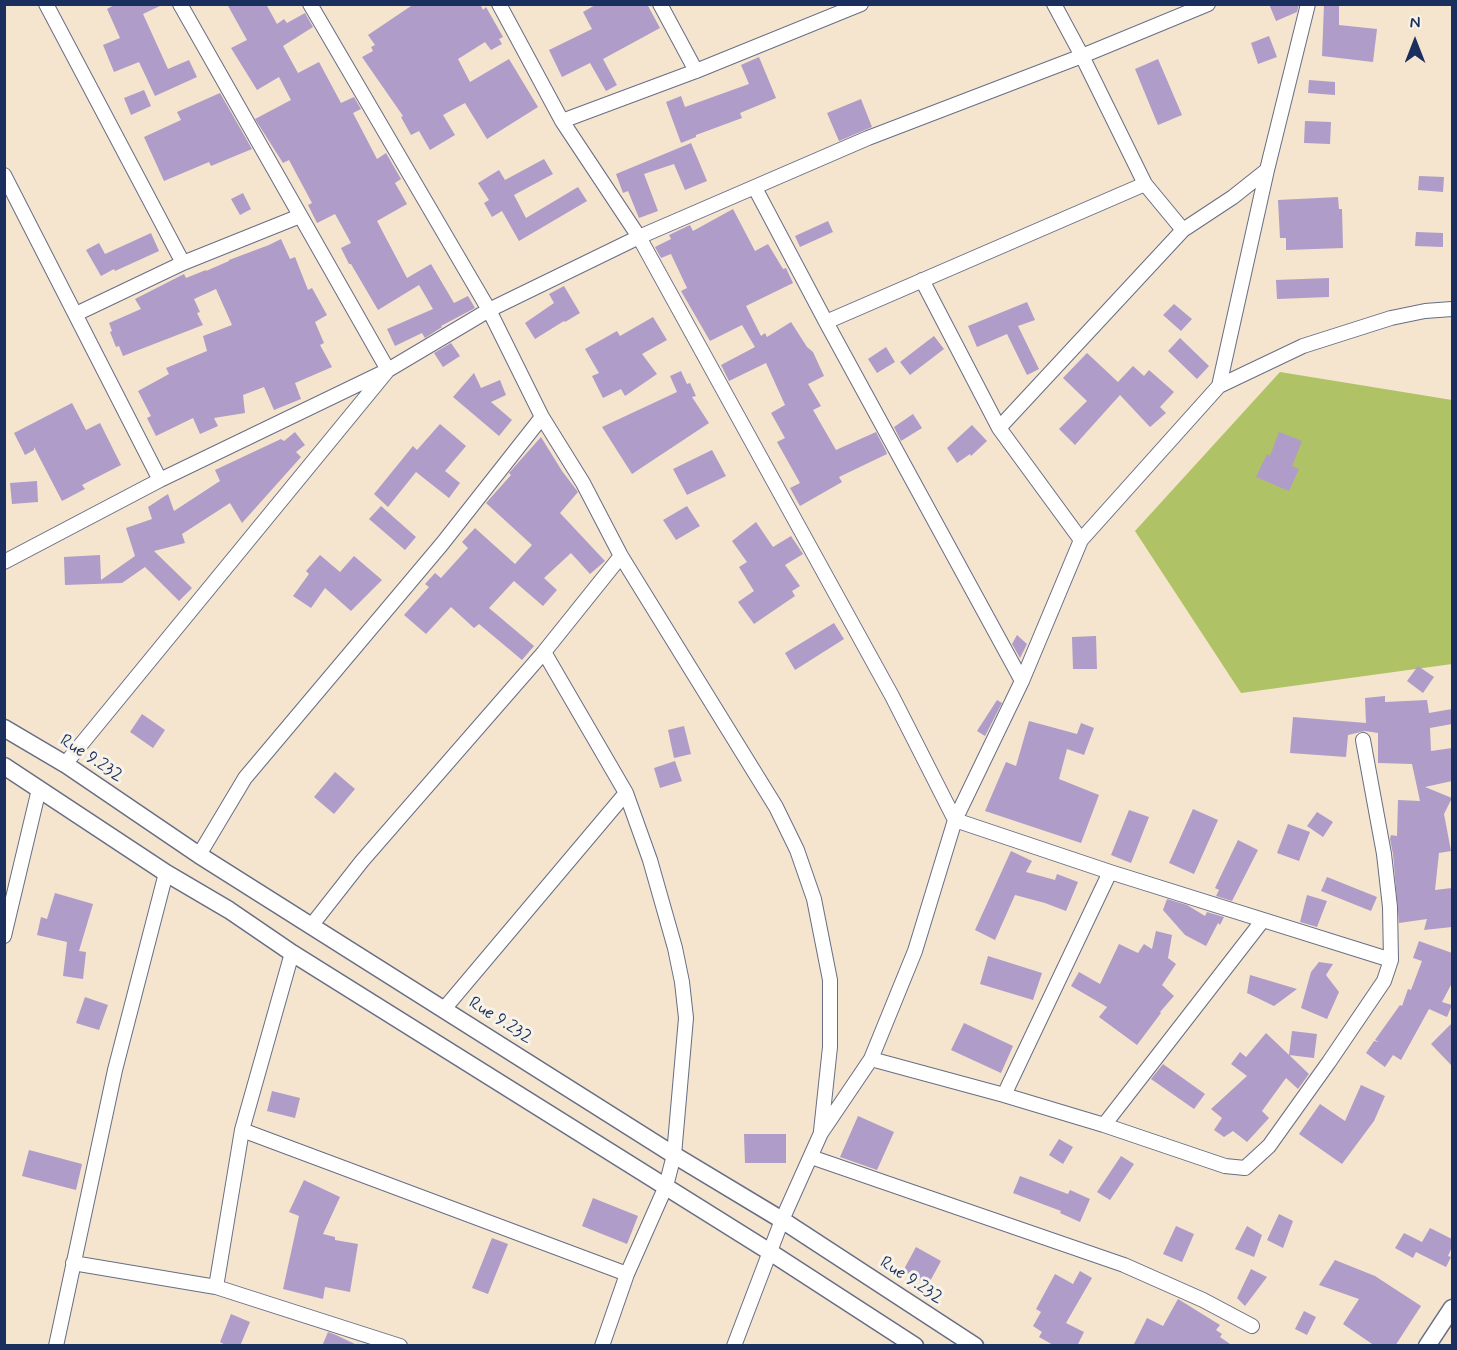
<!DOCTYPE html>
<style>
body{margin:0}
#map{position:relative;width:1457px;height:1350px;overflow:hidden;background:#f5e4ce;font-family:Mynerve,sans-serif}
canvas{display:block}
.frame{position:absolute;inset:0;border:6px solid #1b2f5e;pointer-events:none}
.north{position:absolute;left:1385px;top:12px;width:60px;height:60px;-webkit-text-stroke:4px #f7f3e8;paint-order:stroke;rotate:0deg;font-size:16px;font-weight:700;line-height:24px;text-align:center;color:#1b2f5e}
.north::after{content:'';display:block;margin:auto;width:21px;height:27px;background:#1b2f5e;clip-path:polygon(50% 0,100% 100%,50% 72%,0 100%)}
</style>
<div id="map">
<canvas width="1457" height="1350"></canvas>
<div class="frame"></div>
<div class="north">N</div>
</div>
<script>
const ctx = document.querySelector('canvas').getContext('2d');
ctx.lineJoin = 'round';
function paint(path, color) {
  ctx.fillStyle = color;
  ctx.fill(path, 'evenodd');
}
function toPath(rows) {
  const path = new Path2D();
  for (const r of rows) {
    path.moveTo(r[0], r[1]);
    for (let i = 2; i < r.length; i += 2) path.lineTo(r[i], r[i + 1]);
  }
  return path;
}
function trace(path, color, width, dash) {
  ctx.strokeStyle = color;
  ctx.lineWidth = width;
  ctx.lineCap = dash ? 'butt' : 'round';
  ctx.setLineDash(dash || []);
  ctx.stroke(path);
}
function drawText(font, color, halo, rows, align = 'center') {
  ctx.font = font + ' Mynerve,sans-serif';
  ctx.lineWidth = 6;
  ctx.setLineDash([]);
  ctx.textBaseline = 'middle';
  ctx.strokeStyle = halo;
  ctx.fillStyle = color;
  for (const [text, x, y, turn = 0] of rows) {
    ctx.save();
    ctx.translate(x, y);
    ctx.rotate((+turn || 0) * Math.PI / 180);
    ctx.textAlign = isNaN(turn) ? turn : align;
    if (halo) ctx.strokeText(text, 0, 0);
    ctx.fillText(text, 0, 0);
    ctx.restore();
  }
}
const green = toPath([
 [1280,372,1452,400,1452,664,1241,693,1135,531]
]);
const building = toPath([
 [116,4,164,4,143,14,168,69,189,60,197,77,155,96,139,62,114,72,103,45,120,38,107,9],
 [227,4,266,4,277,24,284,19,287,23,305,13,313,27,283,46,298,73,319,62,341,103,354,97,361,109,353,113,377,159,386,153,401,179,395,183,407,204,377,221,407,278,431,264,454,303,468,296,475,308,441,326,442,327,425,338,422,333,395,346,387,329,433,309,419,285,378,310,351,264,349,264,341,248,351,243,335,214,317,223,308,205,312,203,289,160,283,163,255,119,291,100,279,77,257,90,231,48,247,40],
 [414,4,480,4,483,10,486,7,503,37,499,39,502,44,491,50,485,42,458,59,470,82,509,59,538,107,487,139,465,103,443,115,455,135,430,150,419,131,411,135,401,117,403,116,362,57,373,51,371,47,375,45,368,35],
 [597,4,647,4,660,28,603,59,617,85,606,91,590,63,562,77,549,50,592,29,583,12],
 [1269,4,1299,4,1297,12,1276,21],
 [1324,5,1339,5,1339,25,1377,29,1373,62,1322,56],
 [1269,36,1277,57,1258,64,1251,43],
 [759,57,776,98,740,113,742,118,696,135,696,137,681,143,666,102,681,96,685,107,749,84,741,65],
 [1158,59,1182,115,1158,125,1135,69],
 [1309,80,1335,82,1335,95,1308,93],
 [144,90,151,106,131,115,124,98],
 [220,93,252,149,211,166,209,162,164,181,144,137,181,120,177,112],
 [861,99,872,127,839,141,827,113],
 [1305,121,1331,122,1330,144,1304,143],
 [691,143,707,181,685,190,674,164,644,174,658,211,639,218,628,191,623,193,616,174],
 [544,159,553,174,514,195,526,218,578,187,587,201,519,241,502,211,492,217,484,203,489,200,478,183,499,170,505,180],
 [1419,176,1444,177,1443,192,1418,190],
 [243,193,251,209,240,215,231,199],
 [1338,197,1339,209,1342,209,1343,248,1286,250,1286,238,1280,238,1278,200],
 [733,209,755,251,768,244,783,269,786,268,793,283,746,306,761,336,765,333,767,337,791,322,807,347,813,352,824,376,808,384,821,406,813,410,836,450,876,432,886,451,887,454,839,477,842,482,800,506,790,488,800,483,777,442,785,438,771,413,785,405,766,363,729,381,721,365,755,347,742,325,710,341,681,291,687,288,671,254,661,258,655,247,671,239,669,235,690,225,693,231],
 [828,221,833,232,800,247,795,236],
 [1416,232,1443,233,1443,247,1415,246],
 [151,233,159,251,115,271,114,269,101,276,86,250,99,243,105,254],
 [281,239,290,259,295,257,308,290,312,288,327,315,315,322,324,343,320,345,332,367,295,383,301,399,274,410,264,387,243,395,245,413,214,418,218,426,200,434,193,418,156,436,147,418,151,416,138,391,169,374,166,368,207,351,203,336,232,325,216,289,194,299,200,312,197,313,203,325,123,356,119,346,116,347,110,332,112,331,109,323,141,309,135,299,184,274,186,278,206,270,206,271,229,261,229,260,269,245],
 [1329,278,1329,297,1277,299,1276,280],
 [564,286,580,313,565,322,564,321,535,339,525,323,554,303,549,294],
 [1027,302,1035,320,1018,326,1039,369,1027,375,1007,334,977,347,968,326],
 [1174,304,1192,319,1181,331,1163,315],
 [653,317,667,340,642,354,657,374,625,396,621,389,603,398,592,376,599,373,585,349,617,331,620,336],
 [934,336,944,349,910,375,900,362],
 [1180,338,1209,366,1197,379,1168,351],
 [451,343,460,356,443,367,434,353],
 [886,347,895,362,877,373,868,359],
 [1087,353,1118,382,1133,366,1144,376,1149,370,1174,392,1160,407,1166,413,1150,427,1120,395,1075,445,1059,429,1087,401,1063,378],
 [681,371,687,384,690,383,696,396,692,397,709,423,632,474,602,427,677,392,670,376],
 [474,373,481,388,500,380,506,395,491,402,512,420,499,436,453,397],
 [72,403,86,430,100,423,121,465,82,485,85,489,62,501,34,447,34,450,25,455,14,433],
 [913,414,922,428,901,441,894,427],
 [440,424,466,446,445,471,460,483,449,498,416,472,388,507,374,494,413,446,417,450],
 [972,425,987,441,971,456,970,454,957,463,947,448],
 [295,432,305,445,296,452,301,457,242,523,230,503,182,534,185,543,154,551,192,588,179,601,145,567,122,583,65,585,64,557,100,555,101,580,135,556,126,528,152,519,148,507,168,494,174,511,220,481,215,470,281,439,284,441],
 [1279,432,1302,441,1292,466,1299,469,1289,491,1256,477,1267,454,1270,456],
 [541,437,562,471,578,492,560,513,605,561,590,574,571,553,544,578,557,590,543,606,514,581,489,608,534,646,522,660,479,624,474,628,451,607,426,634,404,615,429,587,425,584,435,573,441,578,468,548,462,542,475,528,515,564,532,545,486,503,511,475,509,473,516,465],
 [712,450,726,476,687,495,673,469],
 [37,481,38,502,12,504,10,483],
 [381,506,416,537,405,550,369,519],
 [687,506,700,526,676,540,663,520],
 [756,522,773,547,791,536,803,554,785,565,800,586,792,591,795,596,754,624,738,602,754,591,739,567,747,562,732,541],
 [320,555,340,572,354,556,382,580,351,611,325,588,311,608,293,596,309,574,306,571],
 [834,623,844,639,795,670,785,653],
 [1017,635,1027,644,1020,658,1012,644],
 [1096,636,1097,669,1073,669,1072,637],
 [1418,666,1434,677,1423,693,1407,681],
 [1385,696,1385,702,1427,700,1429,713,1452,709,1452,724,1430,728,1431,751,1452,748,1452,781,1425,787,1452,798,1444,814,1451,851,1439,853,1435,890,1452,888,1452,927,1424,930,1427,919,1399,923,1393,854,1390,839,1391,835,1397,836,1398,800,1420,801,1412,764,1378,763,1378,733,1365,731,1348,735,1346,757,1290,753,1293,717,1366,723,1365,698],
 [997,700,1002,703,985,736,977,731],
 [142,714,165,730,153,748,130,732],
 [1029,721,1077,734,1081,723,1094,728,1084,755,1067,749,1059,779,1099,795,1081,843,985,811,1006,762,1016,766],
 [684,726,691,754,674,758,668,730],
 [675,761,682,781,660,788,654,768],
 [335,772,355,789,334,814,314,797],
 [1193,809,1218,820,1194,874,1169,863],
 [1129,810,1149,817,1131,863,1111,855],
 [1317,812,1333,822,1323,837,1307,826],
 [1288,824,1310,832,1299,861,1277,853],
 [1238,840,1258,850,1232,901,1216,896,1219,890,1215,888],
 [1011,851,1032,861,1026,872,1055,880,1057,874,1078,882,1066,911,1045,903,1015,895,995,940,975,930],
 [1327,877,1377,897,1371,911,1321,891],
 [55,893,93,904,79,951,86,952,83,979,63,976,67,942,37,935,41,917,47,919],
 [1307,895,1327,901,1317,927,1300,922],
 [1167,899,1187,905,1205,916,1207,912,1224,917,1220,925,1218,923,1206,946,1185,935,1163,910],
 [1156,931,1172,935,1168,958,1176,964,1162,985,1174,996,1160,1012,1161,1013,1137,1045,1099,1017,1107,1007,1071,986,1079,972,1100,984,1119,944,1138,953,1144,944,1152,949],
 [1419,941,1452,953,1452,983,1442,1002,1452,1005,1447,1017,1429,1009,1401,1060,1393,1055,1385,1067,1366,1053,1374,1041,1379,1042,1375,1040,1400,1005,1402,1006,1408,989,1411,990,1422,961,1413,958],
 [988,956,1042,973,1033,1000,980,984],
 [1319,962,1333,964,1326,975,1339,992,1327,1019,1301,1008,1311,972],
 [1250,975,1297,989,1274,1006,1247,993],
 [85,997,108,1005,99,1030,76,1023],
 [964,1023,1013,1046,1001,1073,951,1050],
 [1452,1023,1452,1066,1431,1044],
 [1292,1031,1317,1034,1314,1058,1289,1055],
 [1266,1033,1309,1074,1298,1089,1286,1078,1262,1111,1269,1118,1247,1142,1233,1131,1224,1137,1214,1130,1222,1118,1211,1109,1247,1076,1231,1064,1240,1052,1246,1057],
 [1163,1064,1205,1094,1194,1109,1151,1079],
 [1361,1085,1385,1096,1374,1121,1342,1164,1299,1134,1320,1104,1345,1121],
 [272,1091,300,1098,295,1118,267,1111],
 [858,1116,894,1132,877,1170,840,1157],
 [744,1134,786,1134,786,1163,745,1163],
 [1059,1139,1073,1147,1063,1164,1049,1155],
 [29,1150,82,1164,76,1190,22,1176],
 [1121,1156,1134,1164,1110,1200,1097,1192],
 [1020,1176,1068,1194,1070,1190,1090,1199,1080,1222,1060,1213,1061,1211,1013,1193],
 [304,1180,340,1197,323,1234,335,1237,335,1240,358,1244,350,1292,325,1287,323,1299,283,1289,299,1216,289,1212],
 [593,1198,638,1216,627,1244,582,1226],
 [1279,1214,1293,1221,1283,1248,1267,1240],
 [1176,1226,1194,1234,1182,1262,1163,1254],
 [1247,1226,1262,1235,1254,1257,1235,1249],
 [1430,1228,1452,1239,1452,1247,1448,1256,1451,1257,1446,1267,1416,1252,1413,1258,1395,1248,1404,1233,1422,1242],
 [492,1238,508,1244,488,1294,472,1288],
 [916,1247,941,1261,928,1285,903,1271],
 [1335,1260,1375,1276,1421,1306,1395,1346,1375,1346,1343,1324,1359,1299,1319,1285],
 [1251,1269,1267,1277,1245,1306,1237,1298],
 [1080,1271,1092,1278,1066,1323,1084,1332,1077,1346,1055,1346,1039,1337,1042,1332,1033,1326,1041,1312,1036,1309,1055,1274,1073,1284],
 [1178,1299,1220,1325,1216,1330,1222,1334,1220,1337,1233,1346,1133,1346,1147,1318,1163,1326],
 [1304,1311,1316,1317,1307,1335,1295,1329],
 [231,1314,250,1322,240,1346,227,1346,220,1342],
 [328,1332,336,1335,359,1346,322,1346]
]);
const minor = toPath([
 [46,4,183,263],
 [310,4,489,310,542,417,583,483,621,556,776,807,797,850,814,899,830,980,830,1047,821,1131],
 [499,4,562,121,639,237,892,696,955,820,1110,872,1391,960],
 [660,4,696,71],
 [1054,4,1082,56,1145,184,1183,230],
 [562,121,696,71,861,4],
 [4,175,160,480],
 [755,188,826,322,1022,681],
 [922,280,999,428,1081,540],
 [76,314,183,263,300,216],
 [826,322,1145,184],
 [1219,386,1267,170,1308,4],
 [999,428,1183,230,1233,197,1267,170],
 [4,562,160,480,388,370,489,310,639,237,868,138,1082,56,1208,4],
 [544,652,626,793,650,860,675,948,682,982,686,1018,674,1155,666,1186,627,1274,602,1346],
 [65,764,388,370,180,4],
 [199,855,245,778,442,544,542,417],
 [311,926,362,861,544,652,621,556],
 [4,936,39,789],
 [444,1009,626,793],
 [871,1059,1004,1095,1104,1125,1225,1166,1245,1168,1269,1146,1329,1062,1384,981,1391,960,1390,907,1384,854,1363,740],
 [1004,1095,1110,872],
 [1104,1125,1263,920],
 [242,1130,627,1274],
 [811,1157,1124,1265,1203,1300,1252,1326],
 [73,1263,216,1287,400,1346],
 [216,1287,242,1130,292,953],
 [56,1346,115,1070,166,873],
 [734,1346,782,1220,821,1133,871,1059,915,951,955,820,1022,681,1081,540,1219,386,1303,346,1391,318,1425,311,1452,309]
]);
const tertiary = toPath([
 [4,728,65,764,199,855,674,1155,782,1220,975,1346],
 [4,766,166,873,229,910,292,953,770,1252,915,1346],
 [1427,1346,1452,1308]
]);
const streetNames = [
 ["Rue 9.232",91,759,33],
 ["Rue 9.232",500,1021,32],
 ["Rue 9.232",911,1281,33]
];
paint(green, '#afc265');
paint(building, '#af9cc8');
trace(minor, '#676e85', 16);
trace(tertiary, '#676e85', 19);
trace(minor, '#fff', 14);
trace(tertiary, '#fff', 16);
drawText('18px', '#1b2f5e', '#f7f3e8', streetNames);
</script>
